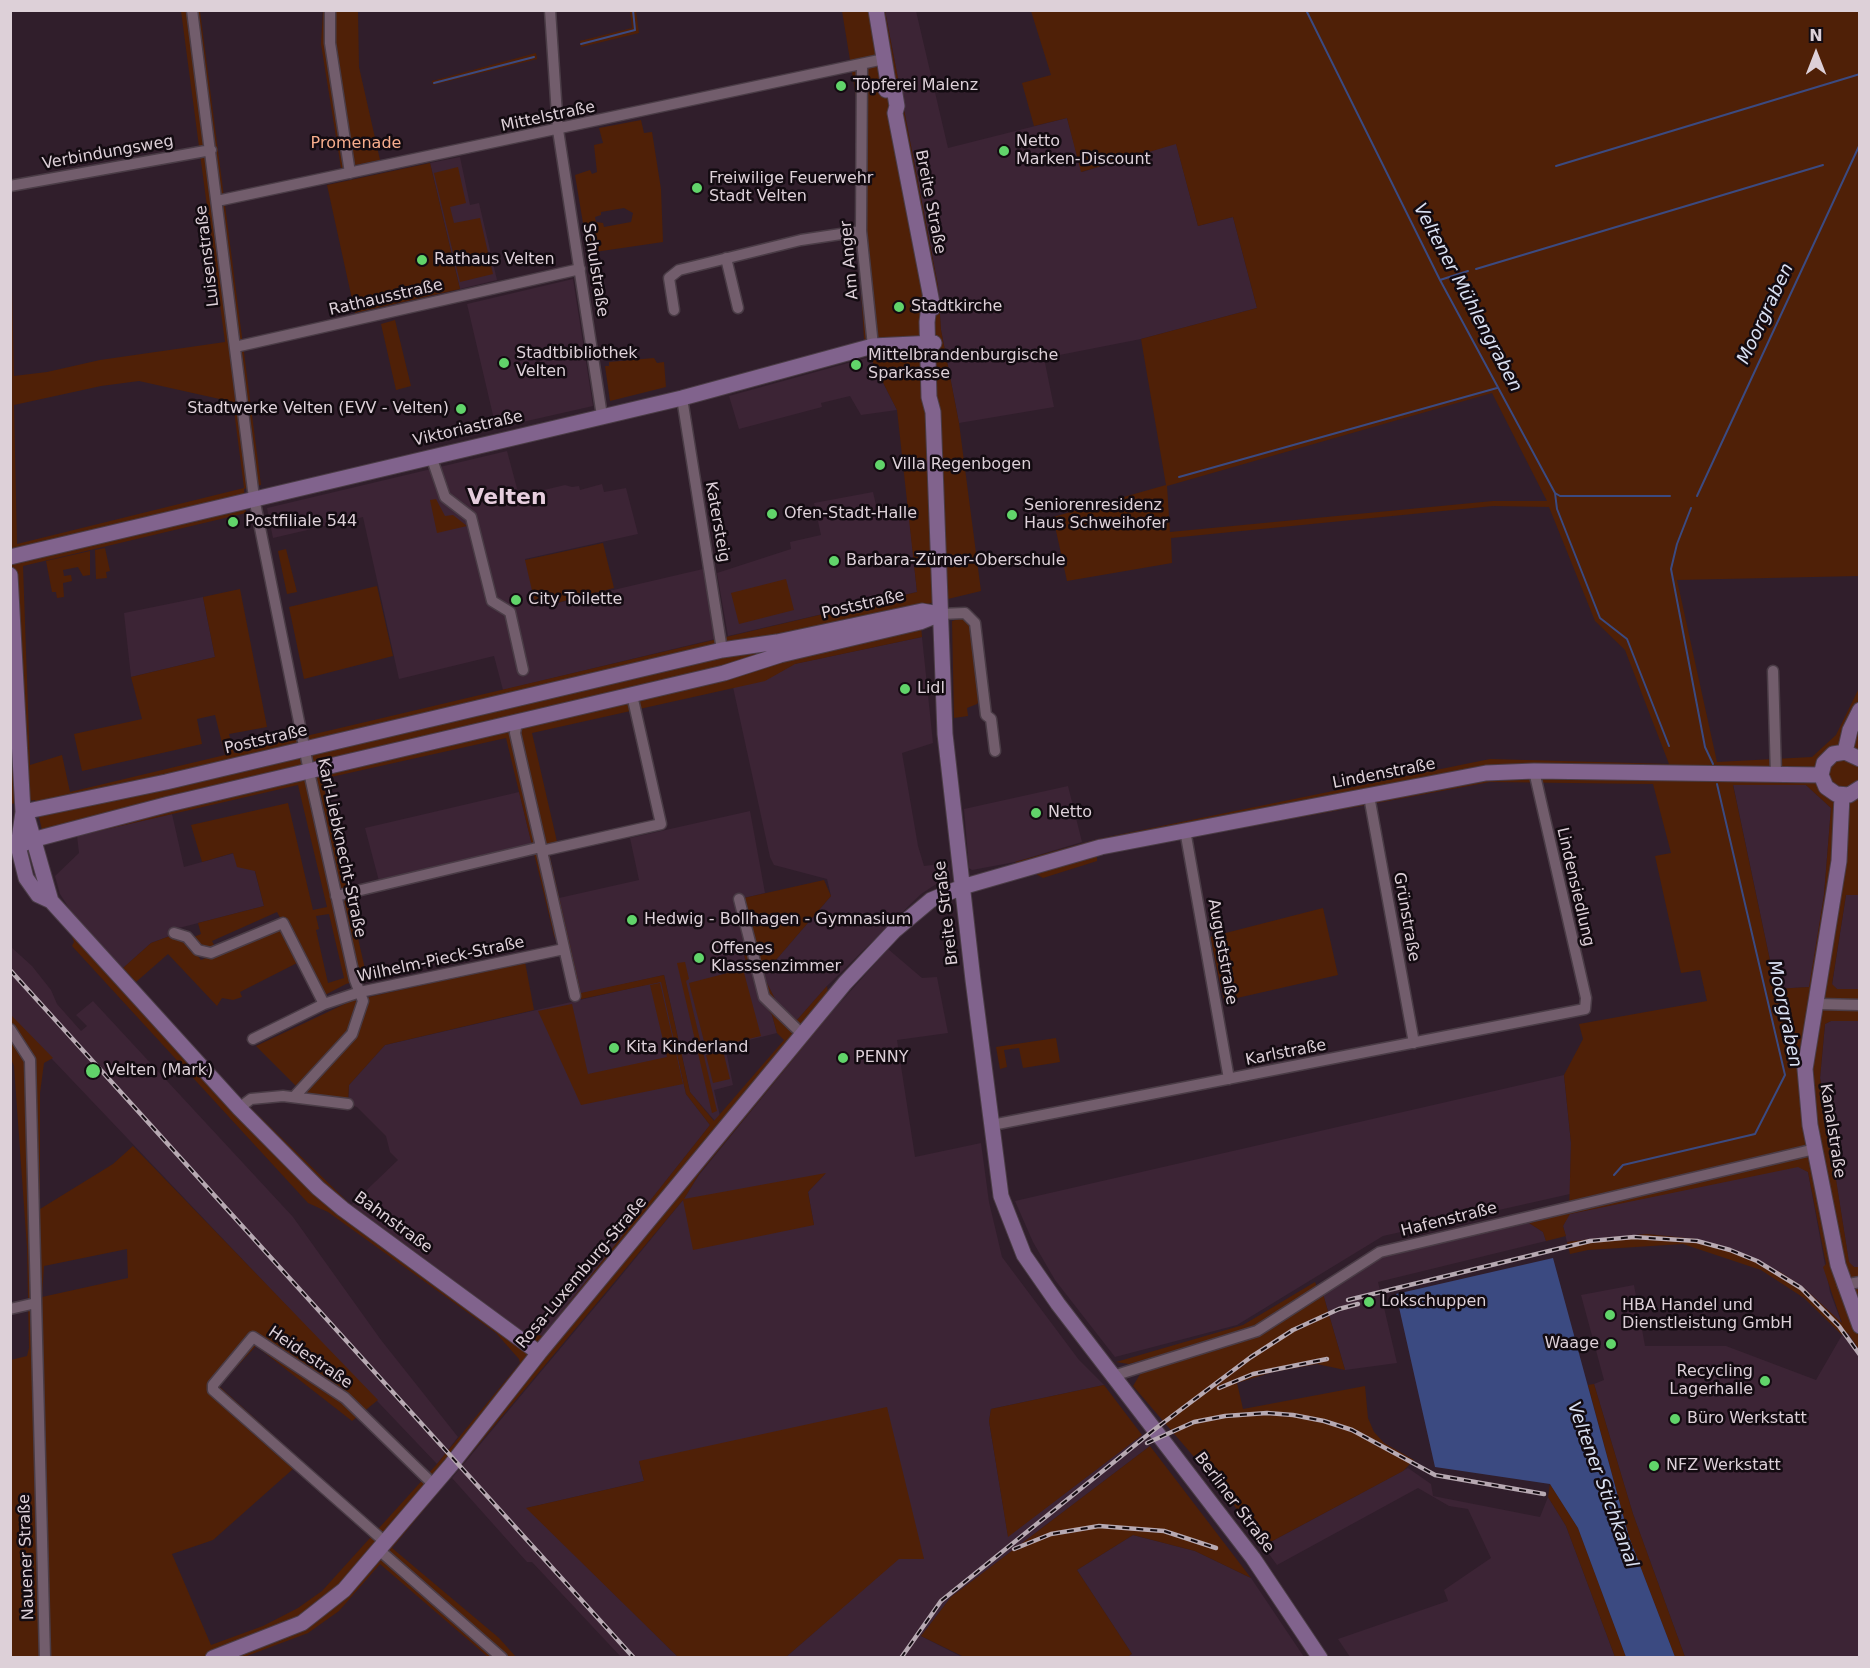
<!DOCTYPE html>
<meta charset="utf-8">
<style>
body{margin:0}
#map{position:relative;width:1870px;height:1668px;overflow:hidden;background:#301e2b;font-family:"DejaVu Sans",sans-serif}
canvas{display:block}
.frame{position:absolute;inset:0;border:12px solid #ddd0d8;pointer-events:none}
.north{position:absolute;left:1786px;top:24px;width:60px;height:60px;-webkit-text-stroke:4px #130b11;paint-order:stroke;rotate:0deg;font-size:16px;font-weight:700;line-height:24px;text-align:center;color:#ddd0d8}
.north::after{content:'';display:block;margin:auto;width:21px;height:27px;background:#ddd0d8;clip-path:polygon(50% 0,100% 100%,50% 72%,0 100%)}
</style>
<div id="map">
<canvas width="1870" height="1668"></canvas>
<div class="frame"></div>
<div class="north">N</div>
</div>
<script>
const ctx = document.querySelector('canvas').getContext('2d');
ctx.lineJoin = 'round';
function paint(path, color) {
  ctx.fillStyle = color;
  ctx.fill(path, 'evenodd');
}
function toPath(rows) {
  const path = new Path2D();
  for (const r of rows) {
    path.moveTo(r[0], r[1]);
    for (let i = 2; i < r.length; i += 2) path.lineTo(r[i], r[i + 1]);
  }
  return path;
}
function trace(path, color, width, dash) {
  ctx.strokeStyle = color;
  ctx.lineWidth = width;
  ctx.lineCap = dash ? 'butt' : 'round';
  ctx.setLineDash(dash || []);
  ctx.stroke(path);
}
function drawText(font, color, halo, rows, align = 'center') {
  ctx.font = font + ' "DejaVu Sans",sans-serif';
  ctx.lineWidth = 5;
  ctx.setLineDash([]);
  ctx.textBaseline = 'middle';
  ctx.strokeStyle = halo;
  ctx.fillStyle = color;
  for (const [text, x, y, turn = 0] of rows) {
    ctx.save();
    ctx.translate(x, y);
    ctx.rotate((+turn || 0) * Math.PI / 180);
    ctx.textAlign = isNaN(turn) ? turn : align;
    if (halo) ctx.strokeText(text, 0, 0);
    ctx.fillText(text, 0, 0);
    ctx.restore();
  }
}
const built = toPath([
 [885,11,916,11,948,148,1067,118,1082,172,1176,143,1198,226,1233,217,1257,308,1141,339,1044,358,1054,407,959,423,941,330,938,286],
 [460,157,470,205,479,203,497,280,460,289,430,163],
 [573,279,593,406,496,428,467,304],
 [870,357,897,410,861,415,850,396,821,403,822,407,739,429,729,396],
 [507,451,519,496,565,485,572,487,579,486,580,490,602,484,604,492,626,488,638,534,525,559,545,606,703,569,715,639,503,690,494,656,399,679,363,517,273,538,267,508],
 [873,492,879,518,909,514,917,592,728,636,717,573,791,549,790,542,821,535,814,503],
 [203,597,215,657,131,677,124,613],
 [922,637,933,743,902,753,918,846,924,866,948,863,950,875,921,894,827,986,797,1020,777,1003,763,975,831,896,827,879,774,865,770,857,733,687,765,680,794,664],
 [1733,784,1806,785,1831,808,1824,895,1810,987,1776,989],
 [1068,786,1082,842,1015,862,972,870,969,868,964,809],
 [519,792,532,845,379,881,365,828],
 [750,811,765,893,736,900,746,946,742,948,748,969,752,968,762,1001,772,1015,777,1033,725,1046,733,1085,714,1090,720,1116,715,1121,690,1092,664,975,581,994,559,898,639,880,630,838],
 [172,814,184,867,249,849,264,906,175,929,170,936,151,943,122,969,72,913,60,894,55,876,79,853,77,836],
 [1846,895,1859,895,1859,989,1837,989,1832,985],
 [11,947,32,966,51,990,57,1004,81,1031,87,1026,76,1015,93,1001,293,1217,381,1340,458,1437,437,1464,13,1018,11,1015],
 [888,949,922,978,937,977,948,1033,897,1040,915,1157,981,1143,989,1202,1002,1257,1079,1360,1104,1385,991,1409,989,1421,1008,1536,1142,1435,1150,1446,951,1597,921,1636,964,1658,786,1657,899,1558,924,1558,639,1462,644,1481,527,1508,678,1657,621,1657,532,1562,527,1562,452,1478,616,1282,683,1200,699,1175,831,1013],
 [825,1174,808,1192,814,1225,684,1200],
 [662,981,686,1094,710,1125,543,1336,525,1333,351,1205,398,1160,390,1152,386,1136,357,1107,348,1104,349,1085,385,1045],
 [1831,1021,1859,1021,1859,1267,1854,1267,1849,1263,1820,1078,1825,1024],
 [1564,1075,1571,1143,1570,1194,1383,1236,1237,1325,1115,1357,1055,1280,1033,1242,1015,1201],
 [1798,1166,1808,1172,1830,1292,1842,1324,1803,1287,1780,1272,1729,1249,1696,1239,1647,1234,1567,1242,1563,1226,1569,1214],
 [1529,1223,1543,1232,1546,1241,1378,1282,1397,1363,1345,1370,1323,1294,1383,1257],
 [1634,1285,1645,1346,1726,1346,1816,1380,1842,1335,1848,1333,1860,1350,1859,1657,1685,1657,1633,1514,1594,1384,1604,1380,1581,1295],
 [1408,1468,1431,1484,1433,1496,1540,1517,1548,1497,1566,1526,1615,1657,1350,1657,1338,1639,1448,1601,1444,1590,1491,1558,1468,1509,1449,1506,1418,1488,1277,1565,1263,1546],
 [1133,1535,1195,1551,1251,1578,1304,1657,1127,1657,1132,1654,1077,1570]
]);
const green = toPath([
 [181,11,200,11,261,485,244,489,246,513,23,566,30,765,62,755,70,792,225,755,215,715,197,719,202,744,82,771,74,734,142,719,131,677,215,657,203,597,240,589,267,727,229,734,234,753,917,592,897,410,870,357,864,338,857,229,858,109,842,11,885,11,938,286,941,330,959,423,981,591,919,606,922,637,795,664,765,681,532,733,558,846,548,848,581,993,664,975,690,1092,714,1121,784,1040,777,1033,772,1015,762,1001,752,968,748,969,742,947,746,946,735,900,824,880,831,896,763,975,777,1003,797,1020,827,986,831,1013,699,1174,684,1199,826,1173,808,1192,814,1225,693,1250,683,1200,392,1548,499,1638,516,1657,488,1657,380,1564,339,1611,308,1633,244,1657,11,1657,11,1360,27,1356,29,1348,27,1248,14,1066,11,1059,11,1015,53,1058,44,1063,40,1093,40,1209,113,1164,133,1146,378,1400,352,1421,256,1346,219,1386,302,1461,213,1540,172,1554,211,1645,263,1626,298,1608,322,1591,437,1464,520,1363,519,1359,496,1333,328,1212,308,1203,72,946,74,942,71,934,351,1205,525,1333,543,1336,710,1125,686,1094,661,982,572,1001,562,955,554,936,506,738,322,779,367,978,346,984,323,996,291,925,283,923,277,912,212,941,215,947,210,948,196,942,194,937,201,934,198,923,264,906,255,871,237,867,233,853,202,862,191,825,288,803,313,910,327,907,298,785,77,836,76,833,42,830,35,800,11,804,10,199,14,376,47,372,100,360,225,342],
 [139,381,233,402,244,488,17,544,14,405,101,386],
 [329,914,344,978,328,983,316,930,319,929,316,916],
 [127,1249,128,1278,42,1297,44,1266],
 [323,11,358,11,359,67,380,160,341,168,321,44],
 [630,11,636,11,639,33,581,47,580,41,632,28],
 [1031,11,1859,11,1859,576,1677,580,1717,762,1812,757,1836,735,1859,688,1859,895,1846,895,1832,984,1837,989,1859,989,1859,1021,1831,1021,1825,1024,1820,1078,1849,1262,1854,1267,1859,1267,1859,1350,1848,1333,1842,1335,1804,1298,1761,1270,1683,1244,1588,1250,1570,1254,1567,1242,1591,1239,1647,1234,1696,1239,1729,1249,1780,1272,1803,1287,1842,1323,1823,1267,1826,1264,1808,1172,1798,1167,1570,1214,1563,1226,1566,1236,1546,1241,1543,1232,1529,1223,1569,1213,1571,1143,1564,1075,1583,1039,1579,1024,1707,1001,1700,970,1681,973,1655,856,1671,853,1653,784,1490,782,1097,855,1097,861,1043,878,1015,862,1098,839,1490,759,1669,764,1625,650,1595,621,1549,507,1493,506,1171,538,1172,563,1067,581,1053,517,1166,485,1141,339,1257,308,1233,217,1198,226,1176,144,1081,172,1067,118,1034,126,1022,83,1051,75],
 [1492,393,1547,501,1493,501,1170,532,1167,486],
 [1733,785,1806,785,1831,808,1824,895,1809,987,1776,989],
 [536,53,537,59,433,85,432,81],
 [641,120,644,133,652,132,661,189,663,242,588,253,575,175,590,170,592,174,597,172,594,145,603,143,599,128],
 [624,208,633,213,631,222,604,227,603,223,596,222,595,217,601,215,601,212],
 [430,163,460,289,355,313,327,185],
 [458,167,466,203,450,207,454,223,480,218,493,274,460,282,434,173],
 [395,320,411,386,396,390,381,324],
 [654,358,657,363,664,362,666,387,610,401,605,366,609,366,609,362],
 [436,499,445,516,453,515,467,526,437,533,430,500],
 [603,543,614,588,545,606,534,599,525,560],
 [105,548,110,571,106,572,107,578,96,579,95,550],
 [286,549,297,592,287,594,278,551],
 [90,551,90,575,83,576,78,567,63,570,64,576,71,575,72,581,63,583,64,597,57,598,56,592,52,592,46,561],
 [786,579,794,610,739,624,731,593],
 [377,586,393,656,304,679,289,607],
 [963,618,972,626,980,699,977,704,967,708,968,716,954,718,952,621],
 [1323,908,1338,975,1224,1001,1210,937],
 [284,928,299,962,240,992,242,997,233,1000,222,998,217,1006,168,954,136,982,123,968,151,943,170,936,187,942,201,960],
 [525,962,534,1010,385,1045,349,1085,348,1104,294,1097,300,1090,256,1046,351,1001],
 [685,962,689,979,686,981,717,1111,712,1113,677,963],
 [743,969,761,1036,706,1049,689,983],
 [660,983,683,1084,581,1105,538,1011,572,1004,588,1074,667,1057,650,985],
 [1056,1038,1060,1062,1023,1068,1019,1048,1004,1050,1007,1067,1000,1069,996,1047],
 [723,1051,730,1079,713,1083,706,1055],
 [1315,1282,1317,1287,1247,1331,1129,1364,1116,1362,1243,1325],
 [1323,1294,1345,1370,1317,1364,1273,1372,1237,1383,1243,1409,1365,1386,1368,1418,1374,1432,1384,1443,1414,1460,1403,1471,1263,1546,1226,1494,1133,1386,1142,1371,1264,1333],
 [1594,1384,1633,1514,1685,1657,1675,1657,1629,1537,1588,1385],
 [1104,1385,1142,1435,1008,1537,989,1421,991,1409],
 [887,1407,924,1559,899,1559,786,1657,678,1657,526,1508,644,1481,639,1461],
 [1150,1446,1251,1578,1195,1551,1133,1535,1077,1570,1132,1654,1127,1657,964,1657,921,1636,951,1597],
 [1550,1484,1578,1528,1626,1657,1615,1657,1566,1526,1548,1497]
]);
const water = toPath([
 [1553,1258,1629,1537,1675,1657,1626,1657,1578,1528,1550,1484,1435,1467,1396,1294]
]);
const stream = toPath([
 [1306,10,1440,280,1555,493,1560,496,1670,496],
 [581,44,635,30,633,10],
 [434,83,534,57],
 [1556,166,1860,74],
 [1476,269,1823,165],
 [1440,280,1468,271],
 [1179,477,1497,388],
 [1555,493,1557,509,1600,618,1627,639,1669,746],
 [1697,496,1860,144],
 [1691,508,1677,544,1671,569,1705,747,1713,764],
 [1614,1175,1623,1165,1755,1134,1785,1075,1717,784]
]);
const street = toPath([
 [192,10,254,498,311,781,355,980,363,1001,352,1034,294,1097],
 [330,10,330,43,350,173],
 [550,10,558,130,602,416],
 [862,64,861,231,873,346],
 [10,186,211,150],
 [217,201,884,59],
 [726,258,738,308],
 [674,310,669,278,679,270,801,240,861,231],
 [235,347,580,269],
 [682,398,722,650],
 [431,456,445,497,471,517,492,601,510,612,523,670],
 [940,614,965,613,975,623,986,715,991,719,995,751],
 [1773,671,1776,775],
 [517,722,515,733,575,996],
 [1369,796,1414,1043],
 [1185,830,1229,1079],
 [542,851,661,824,632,695],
 [336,896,541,847],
 [739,899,764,997,803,1035],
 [174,933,187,937,198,950,211,953,283,923,324,1004],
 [1818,1004,1860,1005],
 [10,1029,30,1060,45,1658],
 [253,1039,324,1004,360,992,564,949],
 [239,1108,251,1099,283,1096,348,1104],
 [992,1125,1585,1009,1586,998,1534,771],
 [1843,1285,1860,1282],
 [10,1309,36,1303],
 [1113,1376,1257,1331,1380,1252,1815,1149],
 [385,1542,213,1390,213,1385,253,1337,345,1398,434,1485],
 [378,1549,502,1658]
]);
const secondary = toPath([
 [876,10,888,82,886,90],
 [888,82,894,88,897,106,895,113,933,308],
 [930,298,927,322,929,397,933,412,945,734,973,980,1001,1196,1024,1255,1058,1304,1253,1558,1320,1658],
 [10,557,682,398,873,346,934,343],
 [10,575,23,812,18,846,26,878,38,895,51,901],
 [1845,752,1850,730,1860,710],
 [1860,759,1845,752,1833,754,1824,763,1821,775,1826,787,1836,794,1849,795,1860,788],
 [1842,796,1839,861,1805,1069,1810,1125,1838,1265,1860,1326],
 [23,812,166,782,722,650,777,642,922,611,939,614],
 [23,812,28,820,51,901,239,1108,318,1188,343,1209,539,1353],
 [18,846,32,840,169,804,724,673,780,655,920,622,940,614],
 [213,1658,302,1623,344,1590,451,1465,539,1353,845,983,894,931,931,900,962,887,1101,847,1486,773,1534,771,1821,775]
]);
const rail = toPath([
 [10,970,634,1658],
 [1348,1300,1590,1241,1634,1237,1697,1241,1730,1250,1757,1261,1801,1288,1839,1326,1860,1355],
 [1219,1388,1253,1374,1327,1359],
 [1147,1443,1194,1422,1225,1416,1267,1413,1293,1415,1324,1421,1352,1430,1435,1475,1544,1494],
 [1014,1549,1051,1534,1099,1526,1164,1531,1216,1548],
 [901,1658,941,1601,1155,1429,1251,1357,1293,1330,1339,1309,1358,1304]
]);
const markers = [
 [841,86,6,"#61d46a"],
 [1004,151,6,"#61d46a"],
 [697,188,6,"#61d46a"],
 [422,260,6,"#61d46a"],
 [899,307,6,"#61d46a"],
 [504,363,6,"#61d46a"],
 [856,365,6,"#61d46a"],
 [461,409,6,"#61d46a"],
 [880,465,6,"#61d46a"],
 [772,514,6,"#61d46a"],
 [1012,515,6,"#61d46a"],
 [233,522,6,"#61d46a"],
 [834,561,6,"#61d46a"],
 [516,600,6,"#61d46a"],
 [905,689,6,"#61d46a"],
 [1036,813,6,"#61d46a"],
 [632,920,6,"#61d46a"],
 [699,958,6,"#61d46a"],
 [614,1048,6,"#61d46a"],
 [843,1058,6,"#61d46a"],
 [93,1071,8,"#61d46a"],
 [1369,1302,6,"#61d46a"],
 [1610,1315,6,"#61d46a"],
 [1611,1344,6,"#61d46a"],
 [1765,1381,6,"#61d46a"],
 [1675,1419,6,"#61d46a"],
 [1654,1466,6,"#61d46a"]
];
const poiNames = [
 ["Töpferei Malenz",853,86],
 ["Netto",1016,142],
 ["Marken-Discount",1016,160],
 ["Freiwilige Feuerwehr",709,179],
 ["Stadt Velten",709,197],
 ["Rathaus Velten",434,260],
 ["Stadtkirche",911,307],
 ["Stadtbibliothek",516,354],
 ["Velten",516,372],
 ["Mittelbrandenburgische",868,356],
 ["Sparkasse",868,374],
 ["Stadtwerke Velten (EVV - Velten)",449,409,"right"],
 ["Villa Regenbogen",892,465],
 ["Seniorenresidenz",1024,506],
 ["Haus Schweihofer",1024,524],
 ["Ofen-Stadt-Halle",784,514],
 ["Postfiliale 544",245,522],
 ["Barbara-Zürner-Oberschule",846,561],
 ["City Toilette",528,600],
 ["Lidl",917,689],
 ["Netto",1048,813],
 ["Hedwig - Bollhagen - Gymnasium",644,920],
 ["Offenes",711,949],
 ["Klasssenzimmer",711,967],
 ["Kita Kinderland",626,1048],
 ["PENNY",855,1058],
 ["Velten (Mark)",106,1071],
 ["Lokschuppen",1381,1302],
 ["HBA Handel und",1622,1306],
 ["Dienstleistung GmbH",1622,1324],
 ["Waage",1599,1344,"right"],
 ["Recycling",1753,1372,"right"],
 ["Lagerhalle",1753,1390,"right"],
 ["Büro Werkstatt",1687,1419],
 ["NFZ Werkstatt",1666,1466]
];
const streetNames = [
 ["Mittelstraße",548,117,-12],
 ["Verbindungsweg",108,153,-10],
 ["Breite Straße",930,202,79],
 ["Luisenstraße",208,256,-97],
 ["Am Anger",850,260,-95],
 ["Schulstraße",595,270,81],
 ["Rathausstraße",386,298,-13],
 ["Viktoriastraße",468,429,-13],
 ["Katersteig",717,522,80],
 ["Poststraße",863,605,-13],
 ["Poststraße",266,740,-13],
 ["Lindenstraße",1384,774,-11],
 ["Karl-Liebknecht-Straße",341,848,78],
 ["Lindensiedlung",1575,887,77],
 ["Breite Straße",947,913,-97],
 ["Grünstraße",1406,917,80],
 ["Auguststraße",1222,952,80],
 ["Wilhelm-Pieck-Straße",441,960,-12],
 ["Karlstraße",1286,1053,-11],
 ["Kanalstraße",1832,1131,81],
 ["Hafenstraße",1449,1220,-14],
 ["Bahnstraße",393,1223,36],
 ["Rosa-Luxemburg-Straße",582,1273,-50],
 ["Heidestraße",310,1358,34],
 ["Berliner Straße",1234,1503,53],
 ["Nauener Straße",27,1557,-92]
];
const parkNames = [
 ["Promenade",356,144]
];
const waterNames = [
 ["Veltener Mühlengraben",1467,298,62],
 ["Moorgraben",1766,314,-65],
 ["Moorgraben",1784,1014,78],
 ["Veltener Stichkanal",1602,1485,70]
];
const districtNames = [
 ["Velten",507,498]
];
paint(built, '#3c2435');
paint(green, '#4f2007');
paint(water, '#3b4a81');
trace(stream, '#3b4a81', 2);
trace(street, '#4a3c46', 13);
trace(secondary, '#4a3c46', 17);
trace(street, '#725d6c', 10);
trace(secondary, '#81638d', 15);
trace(rail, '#b7a9b2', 4.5);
trace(rail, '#130b11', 2, [7]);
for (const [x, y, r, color] of markers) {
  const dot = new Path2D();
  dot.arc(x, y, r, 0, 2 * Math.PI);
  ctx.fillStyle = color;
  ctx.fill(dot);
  trace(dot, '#130b11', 2);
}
drawText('16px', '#ddd0d8', '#130b11', poiNames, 'left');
drawText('16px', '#ddd0d8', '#130b11', streetNames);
drawText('16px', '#f7ad8c', '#130b11', parkNames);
drawText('italic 18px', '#dae0f2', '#130b11', waterNames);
drawText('bold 22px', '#e6cede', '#130b11', districtNames);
</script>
